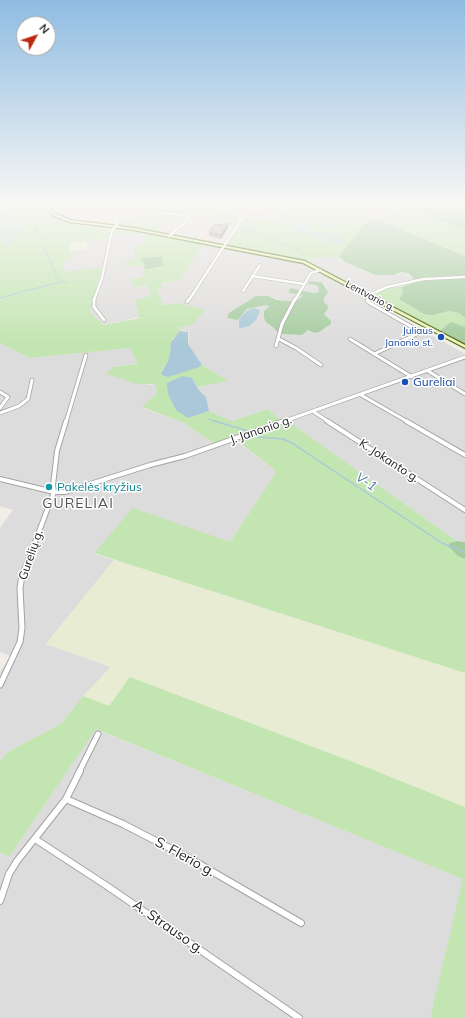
<!DOCTYPE html>
<meta charset="utf-8">
<style>
body{margin:0}
#map{position:relative;width:465px;height:1018px;overflow:hidden;background:#efede6;font-family:Mulish,sans-serif}
canvas{display:block}
.north{position:absolute;left:16px;top:16px;width:40px;height:40px;box-sizing:border-box;background:#fff;border:1px solid #a5a5a5;border-radius:50%;rotate:50deg;font-size:11px;font-weight:700;line-height:16px;text-align:center;color:#1f1f1f}
.north::after{content:'';display:block;margin:auto;width:14px;height:18px;background:#bd2911;clip-path:polygon(50% 0,100% 100%,50% 72%,0 100%)}
</style>
<div id="map">
<canvas width="465" height="1018"></canvas>
<div class="north">N</div>
</div>
<script>
const ctx = document.querySelector('canvas').getContext('2d');
ctx.lineJoin = 'round';
function paint(path, color) {
  ctx.fillStyle = color;
  ctx.fill(path, 'evenodd');
}
function toPath(rows) {
  const path = new Path2D();
  for (const r of rows) {
    path.moveTo(r[0], r[1]);
    for (let i = 2; i < r.length; i += 2) path.lineTo(r[i], r[i + 1]);
  }
  return path;
}
function trace(path, color, width, dash) {
  ctx.strokeStyle = color;
  ctx.lineWidth = width;
  ctx.lineCap = dash ? 'butt' : 'round';
  ctx.setLineDash(dash || []);
  ctx.stroke(path);
}
function drawText(font, color, halo, rows, align = 'center') {
  ctx.font = font + ' Mulish,sans-serif';
  ctx.lineWidth = 3;
  ctx.setLineDash([]);
  ctx.textBaseline = 'middle';
  ctx.strokeStyle = halo;
  ctx.fillStyle = color;
  for (const [text, x, y, turn = 0] of rows) {
    ctx.save();
    ctx.translate(x, y);
    ctx.rotate((+turn || 0) * Math.PI / 180);
    ctx.textAlign = isNaN(turn) ? turn : align;
    if (halo) ctx.strokeText(text, 0, 0);
    ctx.fillText(text, 0, 0);
    ctx.restore();
  }
}
const residential = toPath([
 [45,203,130,203,137,207,148,207,148,213,138,215,139,219,117,222,111,207,92,209,75,221,57,215],
 [200,203,291,203,265,221,214,210],
 [359,203,426,203,421,203,389,213,385,217,374,218],
 [155,208,182,209,182,214,217,217,216,220,210,233,202,232,196,240,153,232,167,221,187,218,156,213],
 [147,234,145,244,133,260,126,260,143,265,143,277,132,279,147,285,151,297,134,301,140,317,104,325,90,312,95,289,100,279,65,272,63,262,71,261,69,251,87,249,87,240,109,238,110,235],
 [204,244,306,264,465,354,409,377,281,421,268,409,232,421,209,411,206,397,199,390,198,387,227,381,202,365,188,344,189,332,177,328,178,303,163,305,157,289,161,283,180,280],
 [318,281,324,283,327,289,327,294,324,298,324,302,329,307,324,312,324,314,327,316,302,335,279,334,273,327,266,322,269,307,267,305,247,309,238,320,246,301,268,296,284,301,298,300,303,295,295,289,313,293,319,292,318,286,308,284],
 [339,257,345,262,370,273,389,275,405,272,415,280,379,289,369,293,308,261,311,258],
 [0,343,30,358,130,348,138,364,113,367,148,385,155,384,157,393,143,408,182,422,213,443,232,438,274,469,275,474,230,542,94,554,114,560,46,644,111,667,83,696,62,723,8,752,0,761,0,672,11,656,0,652,0,528,13,510,0,506],
 [465,359,465,542,457,541,289,422],
 [95,729,464,879,430,1018,0,1018,0,852,9,857]
]);
const commercial = toPath([
 [111,207,117,226,75,221,91,209],
 [216,220,233,229,223,244,196,240,202,232,210,233]
]);
const farmland = toPath([
 [87,240,87,249,69,251,69,243],
 [114,560,465,673,465,807,371,769,131,678,109,707,83,696,111,667,46,644]
]);
const grass = toPath([
 [0,203,39,203,57,218,77,225,111,230,109,238,69,243,71,261,63,262,65,272,102,267,90,312,104,325,140,318,134,300,151,296,147,285,135,287,131,279,143,277,143,265,126,267,126,260,133,260,135,245,145,244,147,234,113,235,115,229,118,228,137,231,204,244,180,280,161,283,162,288,157,289,163,305,178,303,206,310,193,324,178,328,183,331,173,338,171,342,170,353,168,361,161,372,200,366,202,365,228,381,198,387,192,378,188,418,209,411,232,421,268,409,281,421,213,443,182,422,142,407,157,393,155,384,137,384,106,374,113,367,138,364,130,348,30,358,0,343,0,240,5,245,22,225,14,219,10,207,0,205],
 [160,256,162,256,164,266,160,267,144,268,145,265,141,258],
 [130,203,200,203,214,210,265,221,291,203,359,203,374,218,385,217,389,213,410,207,442,221,465,230,465,256,378,220,370,219,356,234,339,257,311,258,308,261,228,246,226,244,235,230,216,220,216,217,181,214,181,209,155,208,156,213,186,216,187,218,167,221,153,232,117,226,117,222,139,219,138,215,148,213,148,207,137,207],
 [286,208,289,210,276,218,284,222,298,224,328,221,325,227,322,224,316,224,313,226,302,227,309,231,318,233,329,233,327,243,317,241,313,235,304,232,289,232,296,229,297,228,295,226,282,223,276,223,272,218],
 [404,286,402,287,403,293,400,297,402,301,424,314,438,314,442,311,448,311,459,313,465,318,465,327,452,322,449,323,440,331,378,299,375,295,384,289],
 [289,422,457,541,450,543,451,550,465,559,465,673,94,553,133,508,230,542,275,474,274,469,236,440],
 [130,677,371,769,465,807,465,1018,430,1018,463,879,96,729,9,857,0,852,0,761,8,752,62,723,83,696,109,706]
]);
const forest = toPath([
 [421,203,465,203,465,230,442,221,410,207],
 [370,219,378,220,465,256,465,318,459,313,448,311,433,315,424,314,402,301,399,299,403,293,402,287,413,283,415,280,408,273,401,272,393,275,375,275,345,262,339,257,356,234],
 [162,256,164,266,146,269,144,268,145,265,140,258],
 [309,281,322,282,328,292,324,298,324,302,329,307,324,314,331,321,331,324,319,332,315,333,308,330,302,335,279,334,273,327,266,322,264,318,264,311,269,307,267,305,247,309,238,320,227,318,229,313,235,309,256,296,268,296,277,300,289,301,298,300,303,295,289,293,290,288,313,293,319,292,318,286,308,284],
 [452,322,465,327,465,345,440,331,449,323],
 [457,541,465,542,465,559,458,556,448,546,450,543]
]);
const wetland = toPath([
 [0,205,12,208,11,213,14,219,22,225,19,232,9,245,5,245,0,240],
 [289,207,293,208,278,216,276,217,277,219,284,222,298,224,328,221,330,225,328,227,316,224,313,226,302,227,309,231,318,233,332,233,342,238,345,240,344,243,337,245,317,241,313,235,304,232,288,232,296,229,297,227,295,226,274,223,272,218]
]);
const water = toPath([
 [253,308,258,309,260,311,256,320,249,326,241,328,239,327,239,320,242,316,247,311],
 [180,331,188,332,188,344,202,365,199,367,168,377,164,376,161,373,168,361,170,353,171,342],
 [183,376,192,378,199,390,206,397,209,411,188,418,176,410,168,394,167,383]
]);
const streamFar1 = toPath([
 [25,203,56,275,62,282,68,283],
 [187,203,211,212],
 [228,224,234,226],
 [239,227,253,231,278,243,299,249,304,256],
 [21,292,62,282],
 [0,298,18,293],
 [208,419,218,422]
]);
const stream = toPath([
 [214,421,248,431],
 [255,435,258,437,283,439,292,443,442,543,465,552]
]);
const minorFar4 = toPath([
 [219,203,264,211],
 [381,203,385,210],
 [156,212,189,216,184,223,169,236],
 [252,276,304,284],
 [243,291,260,265],
 [369,295,387,287,424,279,465,277],
 [94,300,102,278,112,230,117,225,110,203],
 [189,300,252,203],
 [295,300,311,273,320,270],
 [368,300,373,298]
]);
const minorFar3 = toPath([
 [94,299,94,307,104,320],
 [371,299,367,300,368,302,419,331,419,333,374,354],
 [187,302,189,299],
 [279,339,296,348,321,365],
 [350,339,412,377],
 [276,346,282,324,295,299],
 [428,371,465,394],
 [0,392,8,397,0,408],
 [361,395,408,422],
 [314,412,329,422],
 [0,413,19,406,28,399,32,380],
 [66,422,86,355],
 [282,422,465,357]
]);
const minorFar2 = toPath([
 [327,421,465,510],
 [406,421,465,455],
 [0,479,54,492,65,492,150,465,185,456,284,421],
 [22,576,54,492,53,485,57,451,66,421]
]);
const minorFar1 = toPath([
 [0,685,20,642,22,628,20,588,22,575],
 [79,772,98,734]
]);
const minor = toPath([
 [66,799,123,824,189,858,301,923],
 [35,839,107,886,299,1018],
 [0,901,9,874,17,861,66,799,80,771]
]);
const secondary = toPath([
 [40,203,42,203,56,214,70,220,134,228,305,261,465,345,465,348,303,263,134,230,69,222,54,216,40,203]
]);
const wall = toPath([
 [228,223,228,228,221,239,209,236,209,232,222,225]
]);
const shadedWall = toPath([
 [228,223,228,228,221,239,221,235]
]);
const building = toPath([
 [228,223,221,235,209,232,215,224,222,225,228,223]
]);
const markers = [
 [441,337,4,"#1a4fb4"],
 [405,382,4,"#1a4fb4"],
 [49,487,4,"#0f9aa8"]
];
const farStreetnames = [
 ["Lentvario g.",370,296,28]
];
const farTransitnames = [
 ["Juliaus",433,331],
 ["Janonio st.",433,343]
];
const transitNames = [
 ["Gureliai",413,382]
];
const streetNames = [
 ["J. Janonio g.",261,430,-19],
 ["K. Jokanto g.",389,461,33],
 ["Gurelių g.",31,555,-71]
];
const cultureNames = [
 ["Pakelės kryžius",57,487]
];
const waterNames = [
 ["V-1",366,482,34]
];
const quarterNames = [
 ["GURELIAI",78,504]
];
const nearStreetnames = [
 ["S. Flerio g.",185,857,29],
 ["A. Strauso g.",168,927,35]
];
paint(residential, '#dddcdc');
paint(commercial, '#eedbd7');
paint(farmland, '#e7ecd3');
paint(grass, '#c3e5b1');
paint(forest, '#a5cb9f');
paint(wetland, '#c5dcd4');
paint(water, '#aac8d9');
trace(streamFar1, '#aac8d9', 1);
trace(stream, '#aac8d9', 1.5);
trace(minorFar4, '#a3a3a3', 3.5);
trace(minorFar3, '#a3a3a3', 4.5);
trace(minorFar2, '#a3a3a3', 6);
trace(minorFar1, '#a3a3a3', 7);
trace(minor, '#a3a3a3', 8);
trace(secondary, '#566e0e', 2.5);
trace(minorFar4, '#fff', 2.5);
trace(minorFar3, '#fff', 3);
trace(minorFar2, '#fff', 4);
trace(minorFar1, '#fff', 5);
trace(minor, '#fff', 6);
paint(secondary, '#eaf4bf');
paint(wall, '#a29d96');
paint(shadedWall, '#847f7a');
paint(building, '#bcb6af');
trace(building, '#847f7a', 1);
const sky = ctx.createLinearGradient(0, 0, 0, 345);
sky.addColorStop(0, '#8fbce2');
sky.addColorStop(0.59, '#f8f7f4');
sky.addColorStop(1, '#f8f7f400');
ctx.fillStyle = sky;
ctx.fillRect(0, 0, 465, 345);
for (const [x, y, r, color] of markers) {
  const dot = new Path2D();
  dot.arc(x, y, r, 0, 2 * Math.PI);
  ctx.fillStyle = color;
  ctx.fill(dot);
  trace(dot, '#fff', 1.5);
}
drawText('10px', '#1f1f1f', '#fff', farStreetnames);
drawText('10px', '#164399', '#fff', farTransitnames, 'right');
drawText('12px', '#164399', '#fff', transitNames, 'left');
drawText('12px', '#1f1f1f', '#fff', streetNames);
drawText('12px', '#0d838f', '#fff', cultureNames, 'left');
drawText('italic 13px', '#5372a7', '#fff', waterNames);
ctx.letterSpacing = '1px';
drawText('14px', '#525252', '#fff', quarterNames);
ctx.letterSpacing = '0px';
drawText('14px', '#1f1f1f', '#fff', nearStreetnames);
</script>
